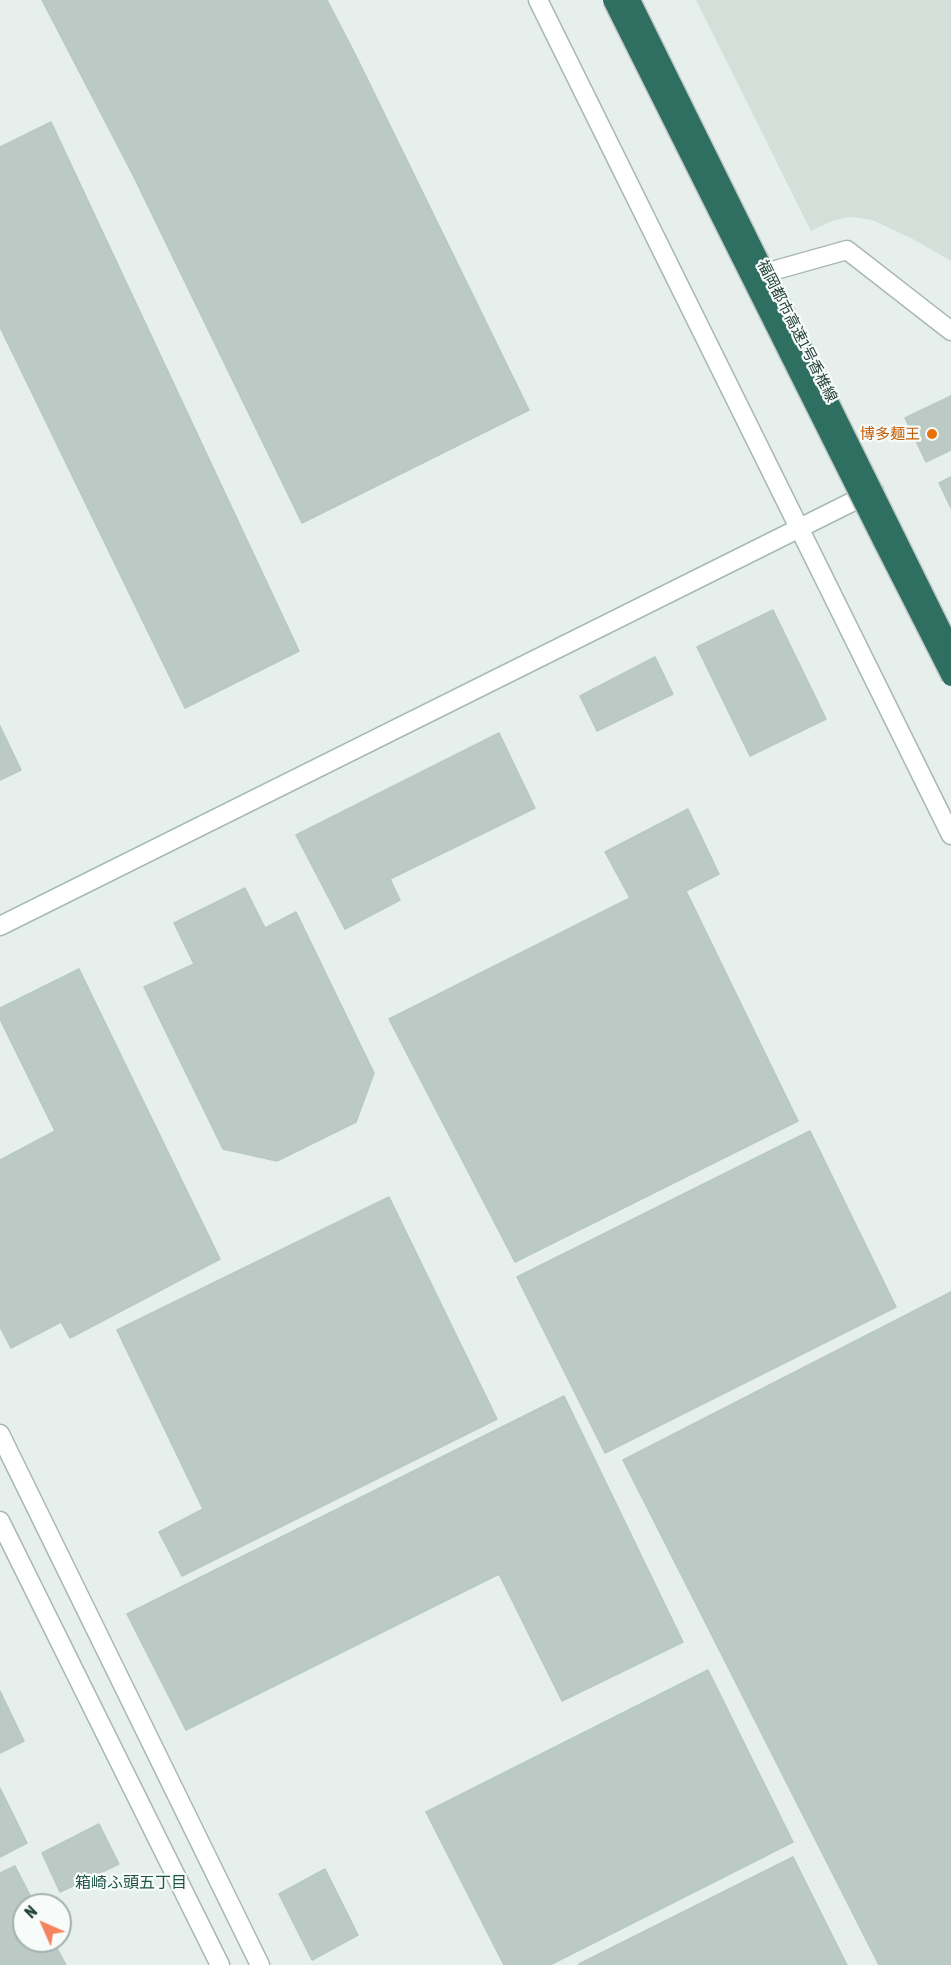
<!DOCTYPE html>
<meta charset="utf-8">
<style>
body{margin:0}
#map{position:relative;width:951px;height:1965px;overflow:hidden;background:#e6efeb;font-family:"Asap Condensed",sans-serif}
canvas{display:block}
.north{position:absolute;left:12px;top:1893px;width:60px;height:60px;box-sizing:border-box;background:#f7fbf9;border:2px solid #a3b1ad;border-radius:50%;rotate:315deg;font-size:16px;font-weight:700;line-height:24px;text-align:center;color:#24423a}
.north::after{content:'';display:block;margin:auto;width:21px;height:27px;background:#f4845f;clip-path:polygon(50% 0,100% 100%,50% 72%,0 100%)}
</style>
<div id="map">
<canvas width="951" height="1965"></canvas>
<div class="north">N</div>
</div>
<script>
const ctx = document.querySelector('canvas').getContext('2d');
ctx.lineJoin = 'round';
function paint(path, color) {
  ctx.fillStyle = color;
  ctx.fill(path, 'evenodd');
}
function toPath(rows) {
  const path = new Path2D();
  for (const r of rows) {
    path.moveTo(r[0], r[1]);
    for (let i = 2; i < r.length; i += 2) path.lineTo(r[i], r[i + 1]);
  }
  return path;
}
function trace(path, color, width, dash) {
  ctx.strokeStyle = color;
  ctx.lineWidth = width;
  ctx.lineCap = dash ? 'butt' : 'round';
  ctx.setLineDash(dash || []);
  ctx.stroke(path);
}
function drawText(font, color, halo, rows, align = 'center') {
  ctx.font = font + ' "Asap Condensed","Noto Sans JP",sans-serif';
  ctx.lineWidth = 4.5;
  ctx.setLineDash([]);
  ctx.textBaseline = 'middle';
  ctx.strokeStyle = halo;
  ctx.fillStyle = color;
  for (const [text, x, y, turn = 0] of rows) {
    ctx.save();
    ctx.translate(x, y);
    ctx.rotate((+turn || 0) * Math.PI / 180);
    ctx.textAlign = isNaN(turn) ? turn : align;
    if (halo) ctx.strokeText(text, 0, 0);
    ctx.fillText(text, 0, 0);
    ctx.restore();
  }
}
const built = toPath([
 [696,0,951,0,951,261,911,238,872,220,850,217,832,221,811,231]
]);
const building = toPath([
 [42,0,327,0,357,58,133,175,42,0],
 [357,58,529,410,302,523,133,175,357,58],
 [51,122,299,651,185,708,0,327,0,147,51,122],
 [951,396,951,450,926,462,905,418,951,396],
 [951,477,951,508,939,483,951,477],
 [773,610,826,719,750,756,697,647,773,610],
 [655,657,673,694,597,731,580,696,655,657],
 [0,726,21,770,0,780,0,726],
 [499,733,535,808,390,879,400,900,345,929,296,835,499,733],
 [688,809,719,874,686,891,798,1121,515,1262,389,1019,630,898,605,852,688,809],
 [245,888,265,928,296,912,374,1073,356,1122,277,1161,223,1149,144,987,194,964,174,923,245,888],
 [79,969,220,1259,70,1338,61,1322,11,1348,0,1327,0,1160,55,1131,0,1019,0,1008,79,969],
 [810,1131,896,1307,605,1453,517,1277,810,1131],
 [389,1197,497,1419,182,1576,159,1532,203,1509,117,1330,389,1197],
 [951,1292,951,1965,879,1965,623,1460,951,1292],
 [564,1396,683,1642,562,1701,499,1574,186,1730,127,1614,564,1396],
 [708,1670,793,1842,550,1965,504,1965,426,1812,708,1670],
 [0,1691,24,1741,0,1753,0,1691],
 [0,1788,27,1843,0,1857,0,1788],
 [99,1824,119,1864,60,1892,42,1853,99,1824],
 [793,1857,847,1965,579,1965,579,1964,793,1857],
 [15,1866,35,1905,24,1905,24,1941,53,1941,66,1965,0,1965,0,1873,15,1866],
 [325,1869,358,1935,312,1960,279,1894,325,1869]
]);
const minor = toPath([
 [538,0,951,835],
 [772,271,847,250,951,331],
 [0,926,874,491],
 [0,1434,260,1965],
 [0,1521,220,1965]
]);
const highwayBridge = toPath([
 [612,0,882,541,951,677],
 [631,0,951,648]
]);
const markers = [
 [932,434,6,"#e8710a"]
];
const streetNames = [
 ["福岡都市高速1号香椎線",797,331,63]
];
const foodNames = [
 ["博多麺王",920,434]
];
const neighbourhoodNames = [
 ["箱崎ふ頭五丁目",131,1883]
];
paint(built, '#d4dfda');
paint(building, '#bbcac4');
trace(building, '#b8c9c2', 1.5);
trace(minor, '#a8b8b2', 21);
trace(minor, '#fff', 18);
trace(highwayBridge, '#c2cac8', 21, []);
trace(highwayBridge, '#2f6f62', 18);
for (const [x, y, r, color] of markers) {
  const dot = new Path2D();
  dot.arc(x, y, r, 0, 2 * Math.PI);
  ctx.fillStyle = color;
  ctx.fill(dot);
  trace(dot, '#f7fbf9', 2);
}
drawText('15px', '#24423a', '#f7fbf9', streetNames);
drawText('15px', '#c56008', '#f7fbf9', foodNames, 'right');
drawText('16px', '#1f5548', '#f7fbf9', neighbourhoodNames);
</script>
